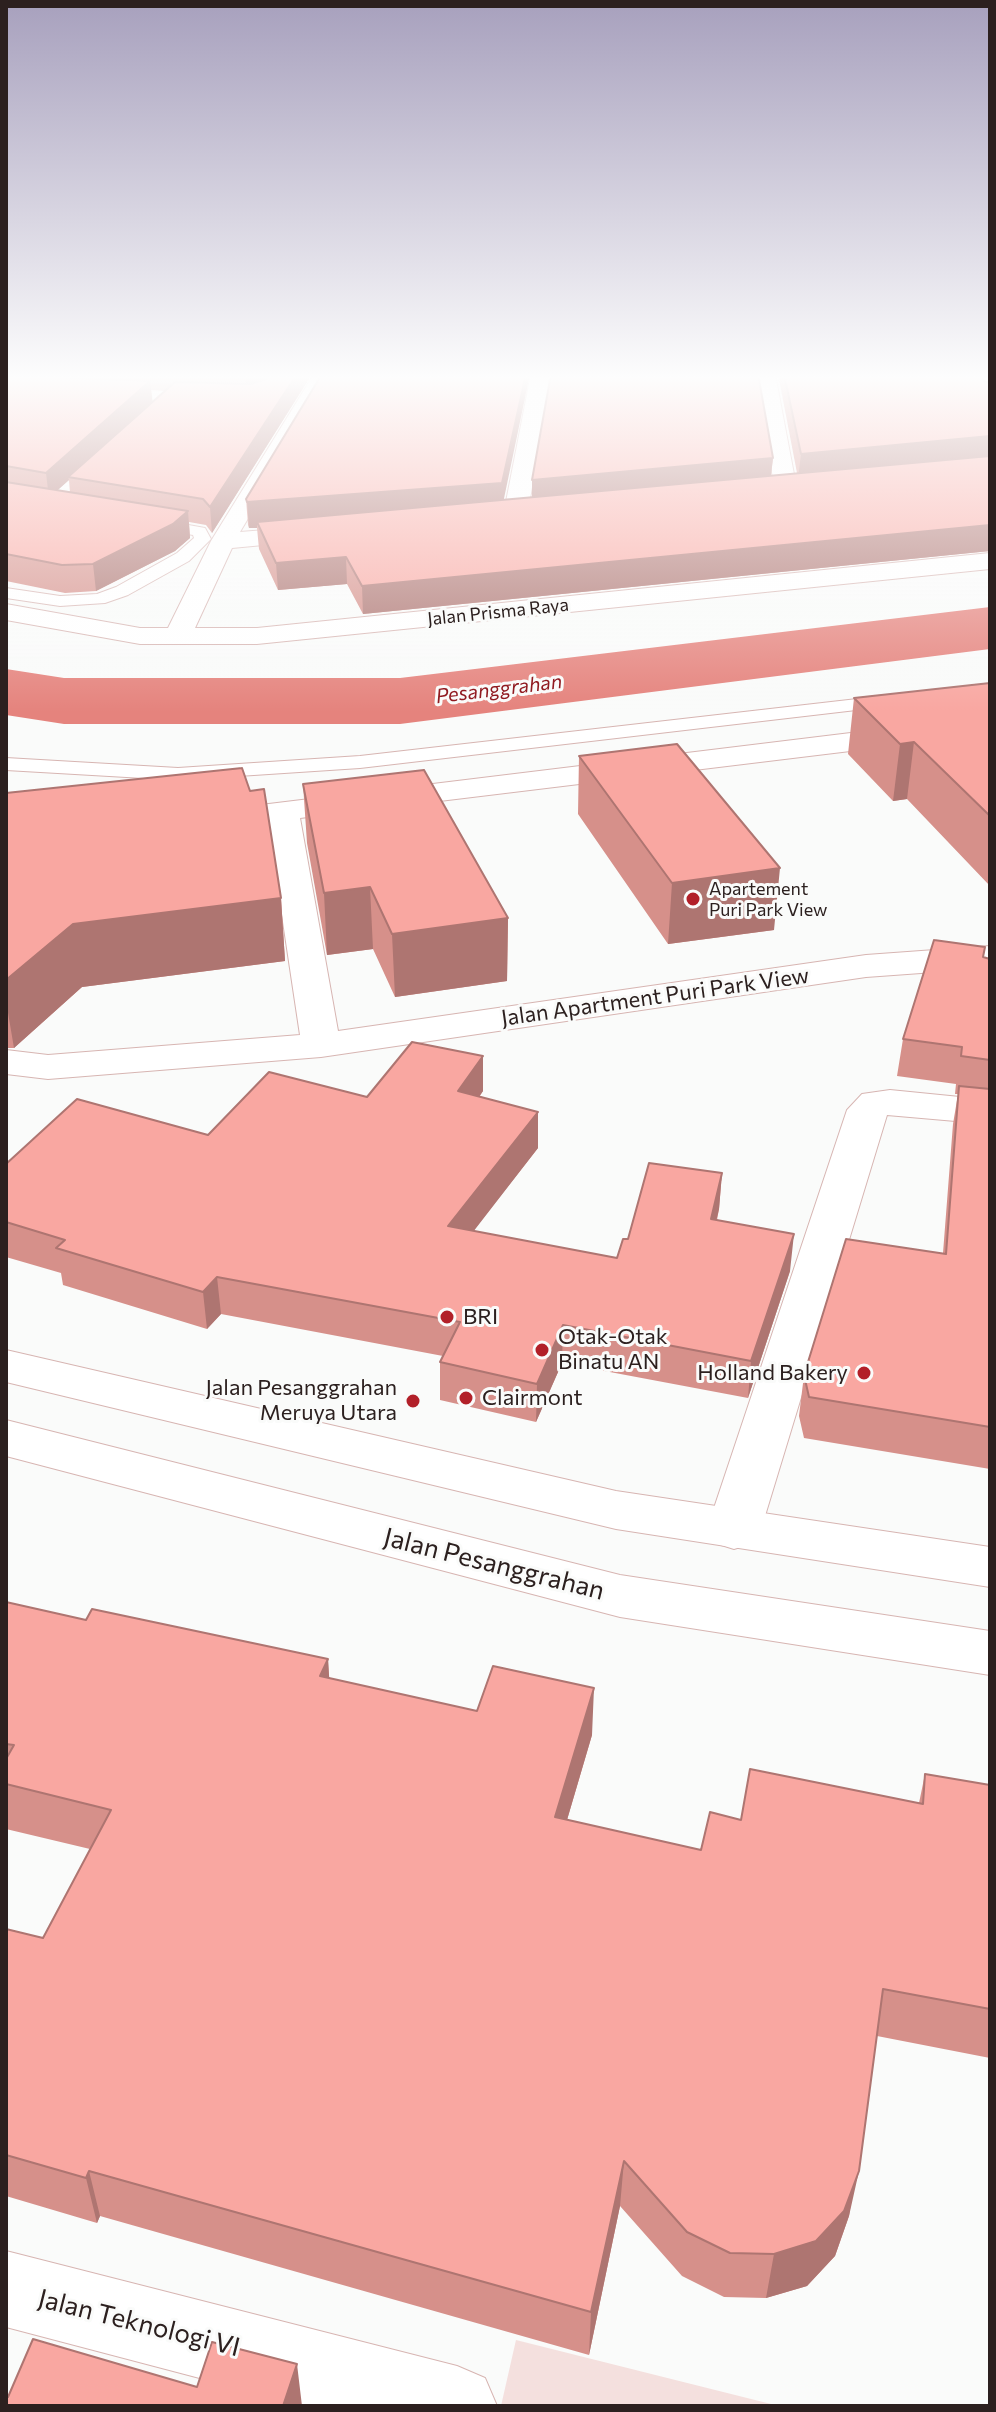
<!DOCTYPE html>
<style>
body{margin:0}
#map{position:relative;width:996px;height:2412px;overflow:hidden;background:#fafbfa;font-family:Commissioner,sans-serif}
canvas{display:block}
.frame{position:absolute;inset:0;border:8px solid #2c201f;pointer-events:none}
</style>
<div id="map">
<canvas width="996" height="2412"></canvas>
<div class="frame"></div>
</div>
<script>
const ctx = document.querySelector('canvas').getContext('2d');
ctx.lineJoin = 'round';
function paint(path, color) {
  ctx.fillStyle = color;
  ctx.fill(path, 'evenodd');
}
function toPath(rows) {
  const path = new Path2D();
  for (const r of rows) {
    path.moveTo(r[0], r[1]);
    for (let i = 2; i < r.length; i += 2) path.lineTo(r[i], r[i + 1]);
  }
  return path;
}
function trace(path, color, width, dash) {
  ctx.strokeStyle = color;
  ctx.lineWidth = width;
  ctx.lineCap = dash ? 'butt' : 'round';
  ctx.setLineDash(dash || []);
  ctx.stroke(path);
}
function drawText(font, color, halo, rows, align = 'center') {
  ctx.font = font + ' Commissioner,sans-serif';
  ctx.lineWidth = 6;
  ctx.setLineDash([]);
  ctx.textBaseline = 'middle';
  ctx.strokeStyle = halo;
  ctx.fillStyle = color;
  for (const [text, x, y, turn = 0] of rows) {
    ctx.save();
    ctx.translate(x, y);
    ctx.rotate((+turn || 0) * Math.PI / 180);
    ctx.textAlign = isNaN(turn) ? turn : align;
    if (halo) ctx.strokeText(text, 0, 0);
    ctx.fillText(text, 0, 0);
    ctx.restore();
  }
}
const green = toPath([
 [516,2340,779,2406,501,2406]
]);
const river = toPath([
 [990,607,990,649,400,724,64,724,6,715,6,669,64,678,400,678,990,607]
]);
const service = toPath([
 [150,518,205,528,211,539,189,561,128,595,105,603,60,606,6,598,6,588,60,596,97,594,116,587,177,553,194,538,193,535,144,526,144,520,150,518],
 [892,695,899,697,902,701,899,705,360,768,178,780,6,770,6,758,178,768,360,756,892,695]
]);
const minor = toPath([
 [314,374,334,374,240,532,316,526,325,528,328,533,325,538,316,540,232,548,195,628,257,628,990,553,990,569,257,644,140,644,6,620,6,604,140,628,168,628,211,541,314,374],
 [531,374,551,374,527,517,523,522,515,524,507,522,503,517,531,374],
 [755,374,775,374,797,490,794,495,786,497,778,495,775,490,755,374],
 [990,716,990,734,300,818,338,1031,866,955,990,946,990,968,866,977,321,1057,48,1079,6,1074,6,1050,48,1055,300,1035,268,822,207,830,195,827,191,820,195,813,990,716],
 [890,1090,990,1100,990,1124,887,1115,761,1529,753,1543,734,1549,715,1543,707,1529,847,1110,862,1094,890,1090],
 [6,2251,457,2366,485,2378,497,2406,306,2406,6,2327,6,2251]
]);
const secondary = toPath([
 [6,1350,616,1491,990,1547,990,1587,616,1529,6,1382,6,1350],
 [6,1420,620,1575,990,1631,990,1675,620,1617,6,1456,6,1420]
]);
const wall = toPath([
 [6,374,312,374,212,533,206,525,189,522,190,538,175,551,96,591,65,593,6,581],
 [151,390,166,391,152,402],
 [69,480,70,493,57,490],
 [778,374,980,374,984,381,990,383,990,551,363,614,347,584,278,590,259,549,257,528,249,528,248,525,246,499,503,500,532,497,532,480,773,458,771,476,797,473],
 [990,683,990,886,907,799,893,801,848,754,854,698],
 [579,756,774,930,668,944,578,814],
 [303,784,508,918,507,981,395,997,373,949,327,955,307,843],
 [6,793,281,898,285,961,82,987,14,1048,6,1048],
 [985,947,983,958,990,959,990,1469,804,1438,799,1416,804,1375,943,1253,953,1124,958,1094,955,1094,956,1084,897,1076,903,1039],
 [483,1056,483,1091,479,1097,538,1112,538,1148,473,1231,617,1258,628,1239,722,1173,719,1209,717,1220,790,1271,748,1398,562,1363,536,1422,440,1400,440,1362,443,1356,221,1314,207,1329,63,1285,61,1273,6,1257,6,1164,208,1135,367,1097],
 [6,1602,86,1620,328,1659,329,1679,477,1711,592,1735,567,1820,701,1850,741,1820,919,1803,925,1774,990,1785,990,2058,877,2036,849,2216,835,2256,807,2286,766,2298,724,2297,682,2276,620,2206,589,2355,100,2216,97,2223,6,2196,6,1929,43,1938,90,1849,6,1829]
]);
const shadedWall = toPath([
 [245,374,272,374,247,394],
 [297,374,312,374,212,533,210,507],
 [526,374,530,374,502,508,257,522,257,528,249,528,247,502],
 [150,381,153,404,68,477,69,480,49,498,46,473],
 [990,436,990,460,798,479,801,454],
 [773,458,770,482,532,506,532,480],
 [188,511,190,538,175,551,96,591,93,564],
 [990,525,990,551,363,614,362,586],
 [346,557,347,584,278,590,276,563],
 [914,742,907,799,893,801,900,744],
 [780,868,774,930,668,944,672,883],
 [370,887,373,949,327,955,324,893],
 [281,898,285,961,82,987,14,1048,6,1001,6,980,73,924],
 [508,918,507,981,395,997,392,934],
 [483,1056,483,1091,459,1126,458,1091],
 [538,1112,538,1148,449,1263,448,1226],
 [722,1173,719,1209,708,1255,711,1219],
 [794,1234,790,1271,748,1398,751,1361],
 [217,1277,221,1314,207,1329,203,1292],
 [563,1325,562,1363,536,1422,537,1384],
 [328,1659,331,1706,320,1676],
 [594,1688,592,1735,554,1864,555,1817],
 [624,2161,620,2206,589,2355,591,2312],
 [89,2171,100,2216,97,2223,86,2178],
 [859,2171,849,2216,835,2256,807,2286,766,2298,774,2254],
 [297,2364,302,2406,283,2406]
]);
const building = toPath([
 [270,374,297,374,210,507,203,499,68,477,175,382,251,384,264,380,270,374],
 [322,374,526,374,502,483,247,502,246,499,322,374],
 [551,374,758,374,773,458,532,480,551,374],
 [784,374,980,374,984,381,990,383,990,436,801,454,784,374],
 [6,375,150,381,46,473,6,466,6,375],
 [990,456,990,525,362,586,346,557,276,563,257,522,990,456],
 [6,482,188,511,173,524,93,564,62,565,6,554,6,482],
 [990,683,990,816,914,742,900,744,854,698,990,683],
 [677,744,780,868,672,883,579,756,677,744],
 [242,768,250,791,264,789,281,898,73,924,6,980,6,793,242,768],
 [424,770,508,918,392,934,370,887,324,893,303,784,424,770],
 [934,940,985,947,983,957,990,959,990,1060,961,1056,962,1047,903,1039,934,940],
 [412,1042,483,1056,458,1091,538,1112,448,1226,617,1258,623,1239,628,1239,649,1163,722,1173,711,1219,794,1234,751,1361,563,1325,537,1384,440,1362,460,1322,217,1277,203,1292,56,1248,65,1240,6,1222,6,1164,77,1099,208,1135,269,1072,367,1097,412,1042],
 [959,1086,990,1089,990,1427,809,1397,804,1375,846,1239,946,1254,959,1086],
 [6,1602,86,1620,92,1609,328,1659,320,1676,477,1711,493,1666,594,1688,555,1817,701,1850,710,1812,741,1820,750,1769,923,1804,925,1774,990,1785,990,2009,883,1989,859,2171,844,2211,816,2241,774,2254,730,2253,687,2232,624,2161,591,2312,89,2171,86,2178,6,2155,6,1929,43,1938,111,1810,6,1784,6,1759,14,1745,6,1744,6,1602],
 [33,2339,197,2387,212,2342,297,2364,283,2406,6,2406,6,2396,8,2397,33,2339]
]);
const markers = [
 [693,899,8,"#b22029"],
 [447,1317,8,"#b22029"],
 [542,1350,8,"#b22029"],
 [864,1373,8,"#b22029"],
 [466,1398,8,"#b22029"],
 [413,1401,8,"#b22029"]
];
const farStreetnames = [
 ["Jalan Prisma Raya",498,612,-6]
];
const farPoinames = [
 ["Apartement",709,889],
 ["Puri Park View",709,910]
];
const farWaternames = [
 ["Pesanggrahan",499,689,-7]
];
const streetNames = [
 ["Jalan Apartment Puri Park View",655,997,-8]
];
const poiNames = [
 ["BRI",463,1317],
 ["Otak-Otak",558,1337],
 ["Binatu AN",558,1362],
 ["Holland Bakery",848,1373,"right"],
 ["Jalan Pesanggrahan",397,1388,"right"],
 ["Meruya Utara",397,1413,"right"],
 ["Clairmont",482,1398]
];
const nearStreetnames = [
 ["Jalan Pesanggrahan",494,1564,14],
 ["Jalan Teknologi VI",139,2323,14]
];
paint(green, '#f4e0de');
paint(river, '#e5837d');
trace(service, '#d7b5b2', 2);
trace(minor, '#d7b5b2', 2);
trace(secondary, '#d7b5b2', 2);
paint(service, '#fff');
paint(minor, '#fff');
paint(secondary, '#fff');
paint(wall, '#d6908a');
paint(shadedWall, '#ae7571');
paint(building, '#f9a7a1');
trace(building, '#ae7571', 2);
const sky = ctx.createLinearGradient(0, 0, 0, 712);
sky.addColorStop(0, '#a7a0bd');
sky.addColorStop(0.53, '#fdfdfd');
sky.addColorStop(1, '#fdfdfd00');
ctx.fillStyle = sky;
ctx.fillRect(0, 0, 996, 712);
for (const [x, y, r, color] of markers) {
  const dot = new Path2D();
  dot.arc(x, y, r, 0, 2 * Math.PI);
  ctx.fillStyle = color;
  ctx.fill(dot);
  trace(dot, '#fafbfa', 3);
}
drawText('18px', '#2c201f', '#fafbfa', farStreetnames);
drawText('18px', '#2c201f', '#fafbfa', farPoinames, 'left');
drawText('italic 20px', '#901a20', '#fafbfa', farWaternames);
drawText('22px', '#2c201f', '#fafbfa', streetNames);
drawText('22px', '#2c201f', '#fafbfa', poiNames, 'left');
drawText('26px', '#2c201f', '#fafbfa', nearStreetnames);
</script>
